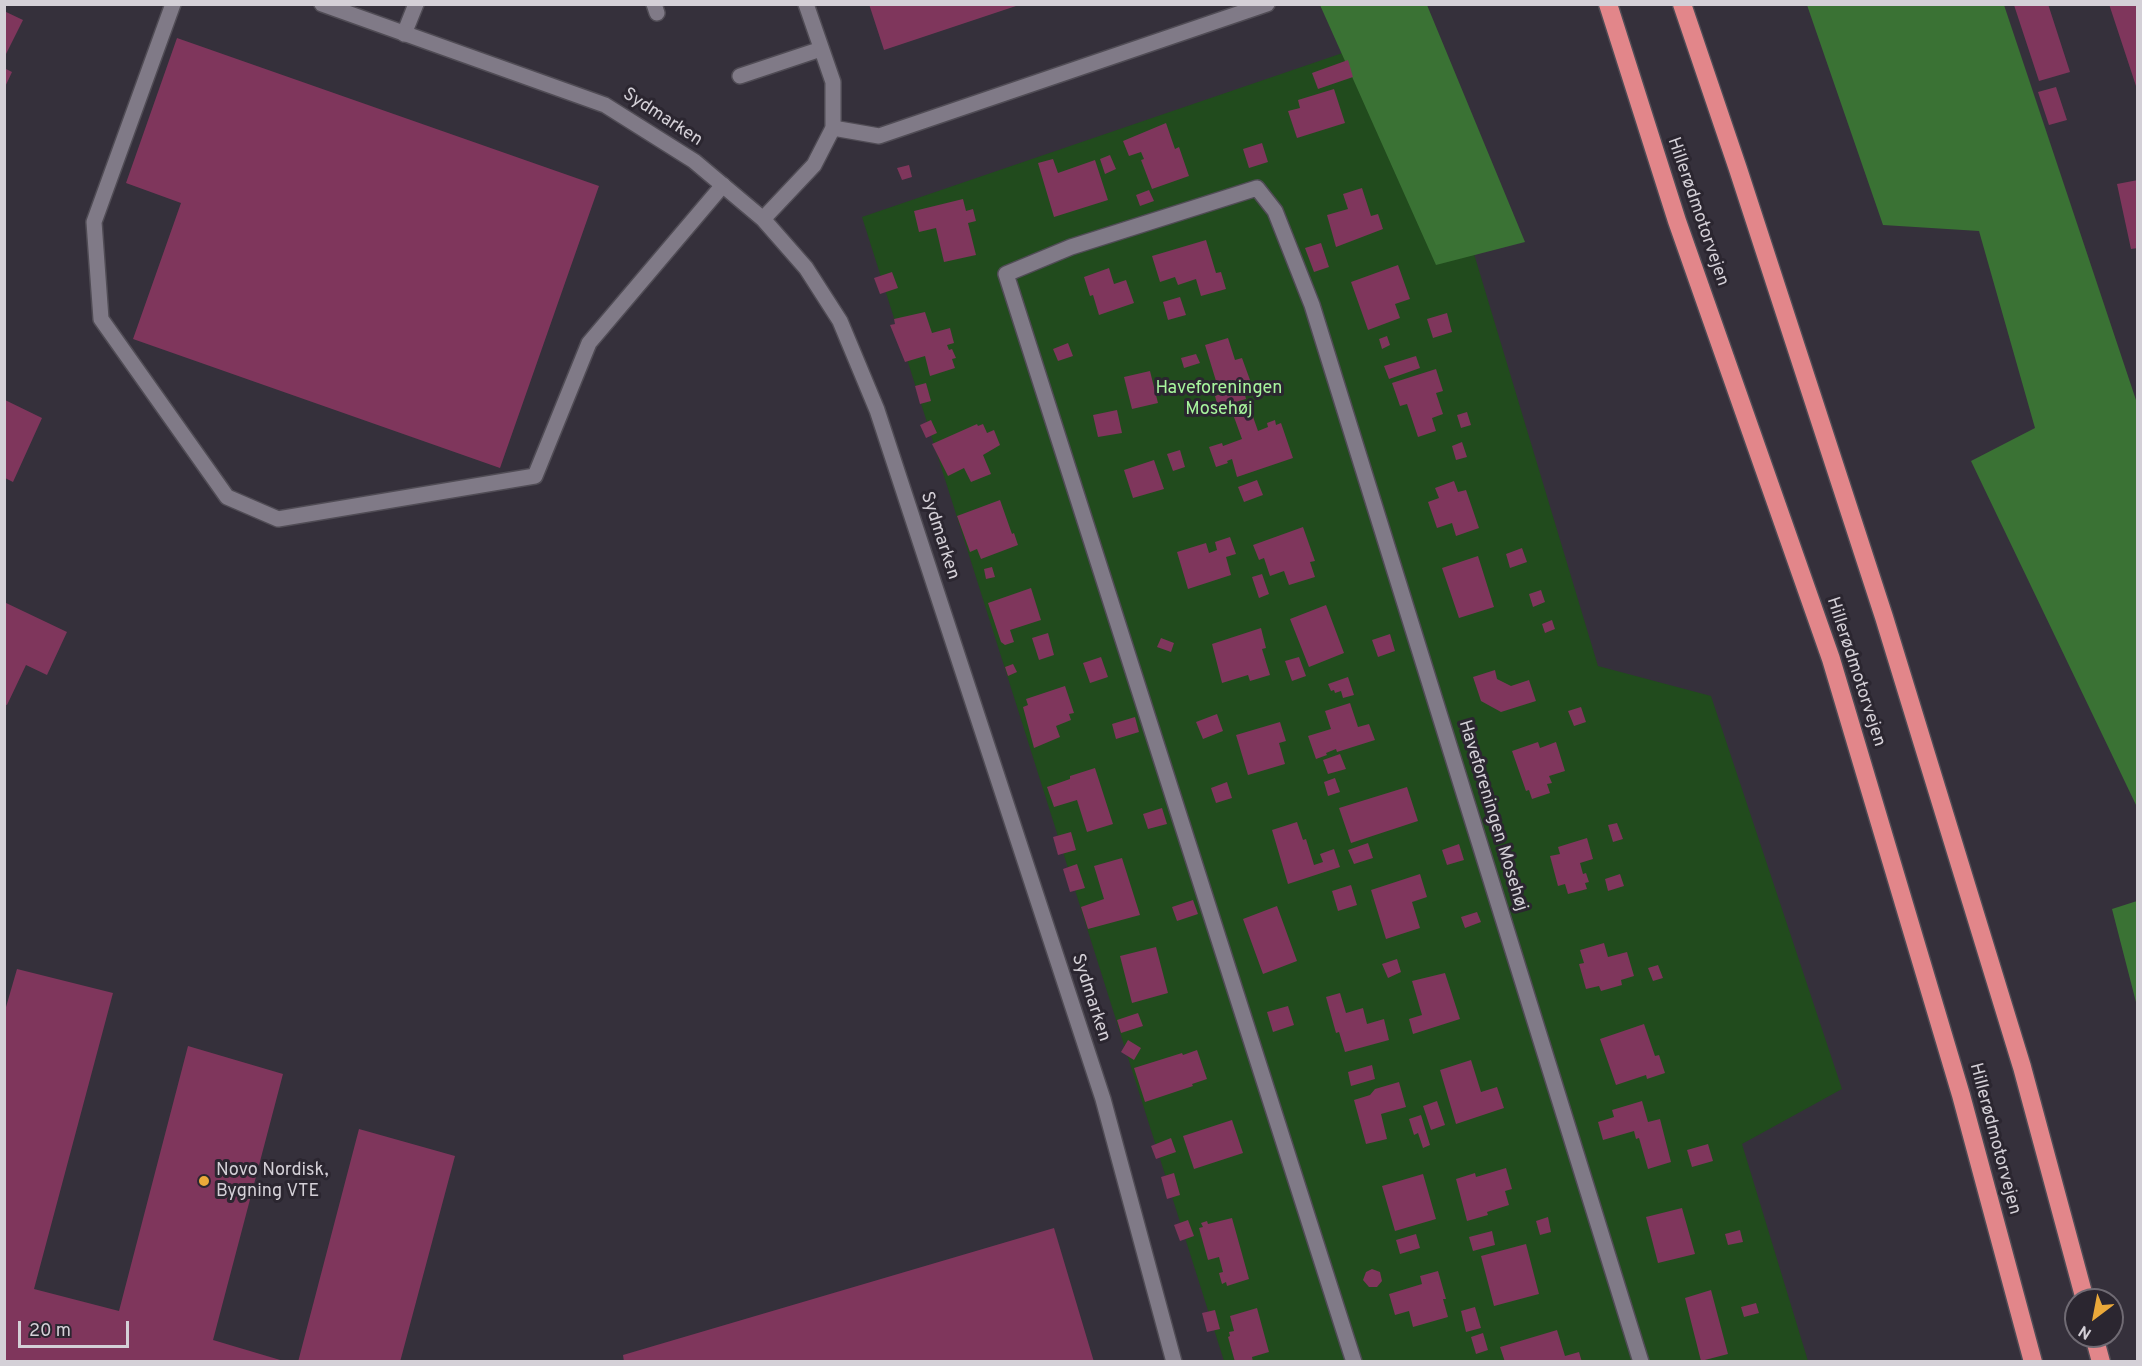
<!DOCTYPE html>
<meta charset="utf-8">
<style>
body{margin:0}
#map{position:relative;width:2142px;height:1366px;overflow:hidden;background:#35303b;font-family:Overpass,sans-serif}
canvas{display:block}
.frame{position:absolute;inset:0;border:6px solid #d4d0d7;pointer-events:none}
.north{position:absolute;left:2064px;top:1288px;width:60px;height:60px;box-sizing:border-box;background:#2b2630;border:2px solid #6f6a73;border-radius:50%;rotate:212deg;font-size:16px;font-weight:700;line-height:24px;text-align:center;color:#d4d0d7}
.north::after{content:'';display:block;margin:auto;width:21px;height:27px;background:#eba93a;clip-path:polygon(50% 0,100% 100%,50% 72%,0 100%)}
.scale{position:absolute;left:18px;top:1321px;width:111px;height:27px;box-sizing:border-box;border:3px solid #d4d0d7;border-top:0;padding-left:8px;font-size:18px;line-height:21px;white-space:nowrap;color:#d4d0d7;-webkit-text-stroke:4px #2b2630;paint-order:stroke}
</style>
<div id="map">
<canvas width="2142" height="1366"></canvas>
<div class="frame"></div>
<div class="north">N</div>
<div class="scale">20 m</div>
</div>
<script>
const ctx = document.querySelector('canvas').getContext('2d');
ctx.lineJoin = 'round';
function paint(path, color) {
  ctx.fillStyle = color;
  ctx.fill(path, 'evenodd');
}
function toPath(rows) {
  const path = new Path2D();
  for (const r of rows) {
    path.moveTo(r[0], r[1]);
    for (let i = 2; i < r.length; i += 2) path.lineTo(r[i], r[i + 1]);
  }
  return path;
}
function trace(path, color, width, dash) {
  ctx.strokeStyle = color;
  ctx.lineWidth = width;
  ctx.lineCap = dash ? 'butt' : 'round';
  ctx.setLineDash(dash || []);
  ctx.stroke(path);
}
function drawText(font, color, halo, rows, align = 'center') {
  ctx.font = font + ' Overpass,sans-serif';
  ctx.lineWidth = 6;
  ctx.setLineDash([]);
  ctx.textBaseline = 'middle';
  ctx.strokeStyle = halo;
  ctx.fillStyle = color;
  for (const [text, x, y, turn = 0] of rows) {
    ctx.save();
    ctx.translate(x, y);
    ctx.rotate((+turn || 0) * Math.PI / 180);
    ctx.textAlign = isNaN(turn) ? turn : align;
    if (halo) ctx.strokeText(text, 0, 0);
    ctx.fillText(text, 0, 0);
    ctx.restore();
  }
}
const green = toPath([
 [1407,31,1598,666,1711,696,1842,1089,1742,1144,1808,1361,1224,1361,862,217]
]);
const forest = toPath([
 [1320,5,1427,5,1525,242,1436,265],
 [1807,5,2004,5,2137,403,2137,807,1971,461,2035,428,1979,231,1883,225],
 [2137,901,2138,901,2137,1006,2112,909]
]);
const building = toPath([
 [869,4,1019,4,1019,5,884,50],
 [2016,4,2048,4,2070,72,2039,81,2014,5],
 [2109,4,2138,4,2138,89,2137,89],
 [4,11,23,20,4,58],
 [177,38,599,186,500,468,133,339,181,203,126,183],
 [1348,60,1353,77,1318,89,1312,73],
 [4,68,12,72,4,89],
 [2056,87,2067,120,2049,125,2038,92],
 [1334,89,1345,123,1297,138,1288,111,1300,108,1298,100],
 [1166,123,1175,149,1179,147,1189,176,1152,189,1141,160,1144,159,1141,152,1129,156,1123,141],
 [1262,143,1268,162,1249,168,1243,149],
 [1110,155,1116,169,1105,174,1100,159],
 [1053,159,1058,173,1095,160,1108,200,1054,217,1038,163],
 [909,165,912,177,902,180,897,168],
 [2138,180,2138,248,2131,249,2117,184],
 [1362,188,1371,216,1378,214,1383,229,1336,247,1327,215,1348,209,1343,194],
 [1149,190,1154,201,1140,206,1136,195],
 [963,199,966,211,973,209,976,221,968,223,976,255,944,262,936,228,919,232,914,211],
 [1206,240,1216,273,1221,272,1226,289,1201,296,1196,279,1178,285,1175,277,1160,282,1152,256],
 [1321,243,1329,267,1314,272,1305,248],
 [1398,265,1410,299,1395,304,1400,318,1368,330,1351,282],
 [1109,268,1114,284,1126,280,1134,303,1099,315,1093,295,1090,296,1084,277],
 [892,272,898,288,880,294,874,278],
 [1180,297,1186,315,1168,320,1163,302],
 [925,312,932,333,950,328,954,343,947,345,949,350,952,349,956,358,952,359,955,368,930,376,925,356,905,362,890,325,895,324,894,319],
 [1447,313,1452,332,1433,338,1427,319],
 [1387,336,1390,345,1382,349,1379,339],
 [1228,338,1235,360,1242,358,1250,380,1242,383,1246,399,1218,407,1215,396,1220,394,1205,345],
 [1068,343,1073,356,1058,361,1053,349],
 [1196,354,1200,363,1184,368,1181,358],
 [1416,356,1420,368,1389,379,1384,366],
 [1436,369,1443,391,1436,393,1443,414,1432,418,1436,431,1418,437,1407,404,1400,406,1392,383],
 [1150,371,1158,403,1132,409,1124,377],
 [926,383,931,401,920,404,915,386],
 [5,400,42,418,13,482,5,478],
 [1117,410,1122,433,1098,437,1093,415],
 [1251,411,1258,431,1268,427,1267,423,1275,420,1276,425,1281,423,1293,458,1237,477,1232,459,1227,461,1228,463,1216,467,1209,447,1222,443,1223,446,1242,439,1234,417],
 [1467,412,1471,425,1461,428,1457,415],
 [931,420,937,433,926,438,920,425],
 [977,424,978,426,983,424,987,433,994,430,1000,445,983,455,991,474,971,482,964,468,948,476,932,444],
 [1462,442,1467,457,1456,460,1452,446],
 [1180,450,1185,467,1173,471,1167,454],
 [1154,460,1164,489,1133,498,1124,470],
 [1257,480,1263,495,1244,502,1238,487],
 [1454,481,1458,492,1466,490,1479,528,1456,536,1452,523,1437,528,1428,502,1439,498,1435,488],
 [1000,500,1012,534,1014,533,1018,545,981,559,977,549,970,552,957,516],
 [1303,527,1315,561,1310,562,1315,577,1289,585,1284,571,1270,576,1264,558,1259,560,1253,545],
 [1230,537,1236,554,1226,557,1231,575,1188,589,1177,552,1206,543,1209,553,1217,550,1215,542],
 [1522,548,1527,562,1510,568,1506,554],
 [1478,556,1494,607,1459,618,1442,568],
 [992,567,995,577,986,579,984,569],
 [1262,574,1269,594,1259,598,1252,577],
 [1031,588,1041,620,1010,630,1014,642,1005,645,1001,642,988,603],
 [1541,590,1545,602,1533,607,1529,594],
 [4,602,67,632,47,675,26,665,7,705,4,704],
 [1326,605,1344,653,1309,667,1290,619],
 [1552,620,1555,629,1545,633,1542,624],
 [1261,628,1266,648,1262,649,1270,675,1250,681,1248,675,1222,683,1212,644],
 [1048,633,1054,655,1039,660,1032,638],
 [1390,634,1395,651,1378,657,1372,640],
 [1161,638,1174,643,1171,652,1157,647],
 [1101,657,1108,677,1090,683,1083,663],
 [1299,657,1306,676,1292,681,1285,661],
 [1013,664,1017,672,1008,676,1005,667],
 [1495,670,1497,679,1511,686,1529,680,1536,701,1501,712,1481,701,1473,677],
 [1348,677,1354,695,1343,698,1341,691,1335,693,1334,690,1331,691,1328,684],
 [1065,686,1074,713,1069,714,1071,720,1056,726,1060,737,1034,748,1023,707,1028,705,1026,699],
 [1350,703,1358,727,1369,724,1375,740,1337,752,1336,749,1326,753,1327,755,1316,759,1308,736,1331,729,1325,711],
 [1581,707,1586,722,1574,726,1568,711],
 [1217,714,1223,731,1203,739,1196,722],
 [1135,717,1139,732,1116,739,1112,724],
 [1280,722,1286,741,1279,743,1285,764,1248,775,1236,735],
 [1538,742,1540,748,1556,742,1565,771,1549,776,1552,783,1547,784,1550,793,1532,799,1529,790,1526,791,1512,751],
 [1340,754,1346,769,1328,774,1323,760],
 [1095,768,1113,824,1087,832,1077,800,1054,807,1047,787,1070,779,1070,776],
 [1335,778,1340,792,1328,796,1324,782],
 [1227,782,1232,798,1216,803,1211,788],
 [1407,787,1418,821,1351,843,1339,808],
 [1162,808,1167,824,1148,829,1143,814],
 [1297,822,1303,840,1306,839,1314,865,1323,862,1320,854,1334,849,1340,867,1288,884,1272,830],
 [1617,823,1623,839,1613,842,1608,825],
 [1071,832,1076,850,1058,855,1053,837],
 [1587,838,1593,859,1580,863,1583,874,1586,873,1589,882,1585,883,1587,889,1568,894,1565,884,1558,886,1550,856,1560,854,1558,847],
 [1368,843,1373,858,1354,864,1348,850],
 [1459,844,1464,860,1447,865,1442,850],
 [1122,858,1140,915,1088,929,1081,907,1104,899,1094,866],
 [1077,864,1085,888,1070,892,1063,869],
 [1420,874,1427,897,1412,902,1420,928,1386,939,1371,890],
 [1620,874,1624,886,1608,891,1605,879],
 [1351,885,1357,905,1338,911,1332,891],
 [1193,900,1198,914,1177,921,1172,907],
 [1277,906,1297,961,1263,974,1243,919],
 [1477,912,1481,922,1465,928,1461,917],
 [1604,943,1608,957,1627,952,1634,976,1621,980,1622,985,1601,991,1599,986,1586,989,1579,964,1584,963,1580,950],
 [1156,947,1168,993,1132,1003,1120,956],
 [1397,959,1401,972,1388,978,1382,964],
 [1658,965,1663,978,1653,981,1648,968],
 [17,969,113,993,34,1289,119,1311,188,1046,283,1074,213,1340,287,1362,4,1362,4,1014],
 [1445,973,1460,1019,1413,1034,1409,1019,1422,1015,1412,981],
 [1340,993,1346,1013,1363,1008,1367,1024,1384,1019,1389,1040,1345,1052,1339,1032,1336,1033,1326,997],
 [1288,1006,1294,1025,1273,1032,1267,1012],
 [1138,1013,1143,1026,1121,1033,1117,1020],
 [1644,1024,1655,1056,1659,1055,1665,1073,1647,1079,1646,1075,1616,1085,1600,1039],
 [1128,1040,1141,1048,1134,1060,1121,1052],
 [1197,1050,1207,1079,1192,1084,1193,1086,1145,1102,1134,1068,1182,1053,1183,1055],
 [1471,1060,1481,1092,1497,1087,1504,1108,1456,1124,1440,1070],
 [1372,1065,1375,1079,1351,1086,1348,1072],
 [1399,1082,1406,1107,1381,1114,1387,1139,1366,1144,1354,1100,1370,1095,1375,1089],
 [1437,1101,1445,1125,1431,1130,1423,1106],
 [1642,1101,1648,1122,1660,1119,1671,1162,1648,1169,1639,1138,1636,1139,1634,1131,1603,1140,1598,1122,1614,1117,1612,1110],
 [1421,1115,1430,1145,1423,1148,1418,1133,1414,1135,1409,1119],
 [1232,1120,1243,1153,1194,1169,1183,1136],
 [359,1129,455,1156,400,1362,298,1362],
 [1171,1138,1176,1152,1156,1159,1151,1146],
 [1708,1144,1713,1161,1692,1167,1687,1150],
 [1506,1168,1512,1189,1505,1191,1509,1205,1487,1212,1488,1215,1467,1221,1456,1179,1475,1173,1476,1177],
 [1174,1173,1180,1195,1167,1199,1161,1177],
 [1423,1174,1436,1219,1395,1231,1382,1186],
 [1682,1208,1695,1254,1658,1263,1646,1217],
 [1548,1217,1551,1232,1540,1235,1536,1221],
 [1232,1218,1249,1279,1227,1286,1226,1282,1222,1284,1219,1273,1223,1272,1219,1257,1208,1260,1199,1228,1203,1227,1201,1223,1207,1221,1208,1224],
 [1188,1220,1194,1236,1180,1241,1174,1225],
 [1054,1228,1094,1362,624,1362,623,1355],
 [1740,1230,1743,1242,1728,1245,1725,1234],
 [1492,1231,1495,1245,1473,1251,1469,1237],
 [1416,1234,1420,1248,1400,1254,1396,1240],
 [1526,1244,1539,1294,1494,1306,1481,1256],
 [1372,1269,1380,1272,1382,1281,1377,1287,1369,1287,1363,1280,1366,1272],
 [1438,1271,1446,1299,1443,1299,1448,1317,1413,1327,1409,1311,1395,1315,1389,1294,1422,1284,1420,1276],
 [1711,1290,1728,1354,1701,1361,1685,1298],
 [1756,1303,1759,1313,1744,1317,1741,1307],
 [1475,1307,1481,1328,1466,1332,1461,1311],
 [1257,1308,1269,1352,1252,1357,1253,1362,1235,1362,1228,1337,1230,1336,1229,1332,1234,1331,1230,1316],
 [1215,1310,1220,1329,1207,1332,1202,1313],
 [1557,1330,1565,1356,1579,1352,1582,1362,1505,1362,1500,1347],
 [1483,1333,1488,1350,1476,1354,1471,1337]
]);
const lane = toPath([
 [173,4,94,222,101,319,227,497,278,519,535,476,589,343,723,185],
 [654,4,657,13],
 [404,34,416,4],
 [740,76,821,49],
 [833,128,879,136,1267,4],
 [1354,1362,1006,274,1071,247,1257,188,1275,211,1312,305,1641,1362]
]);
const street = toPath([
 [322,4,605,105,694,161,763,219,806,268,840,321,877,410,1103,1099,1174,1362],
 [763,219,814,165,833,128,833,82,806,4]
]);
const highway = toPath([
 [1608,4,1677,221,1831,659,1961,1095,2033,1362],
 [1682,4,1738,169,1884,617,2022,1067,2085,1300],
 [2094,1336,2101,1362]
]);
const markers = [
 [204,1181,6,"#eba93a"]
];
const streetNames = [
 ["Sydmarken",662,118,33],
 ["Hillerødmotorvejen",1697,212,71],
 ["Sydmarken",939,536,72],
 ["Hillerødmotorvejen",1855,672,72],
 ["Haveforeningen Mosehøj",1492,816,73],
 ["Sydmarken",1090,998,72],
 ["Hillerødmotorvejen",1994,1139,75]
];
const parkNames = [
 ["Haveforeningen",1219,389],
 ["Mosehøj",1219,410]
];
const poiNames = [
 ["Novo Nordisk,",216,1171],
 ["Bygning VTE",216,1192]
];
paint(green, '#214b1d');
paint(forest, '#3a7234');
paint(building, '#7f365c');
trace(lane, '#504c55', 18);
trace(street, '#504c55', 18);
trace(highway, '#504c55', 21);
trace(lane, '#807a87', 15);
trace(street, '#807a87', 15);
trace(highway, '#e2868a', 18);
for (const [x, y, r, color] of markers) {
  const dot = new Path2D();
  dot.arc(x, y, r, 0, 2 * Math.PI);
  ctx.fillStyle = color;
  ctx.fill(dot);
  trace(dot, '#2b2630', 2);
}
drawText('18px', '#d4d0d7', '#2b2630', streetNames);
drawText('18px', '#a7f59d', '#2b2630', parkNames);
drawText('18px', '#d4d0d7', '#2b2630', poiNames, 'left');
</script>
